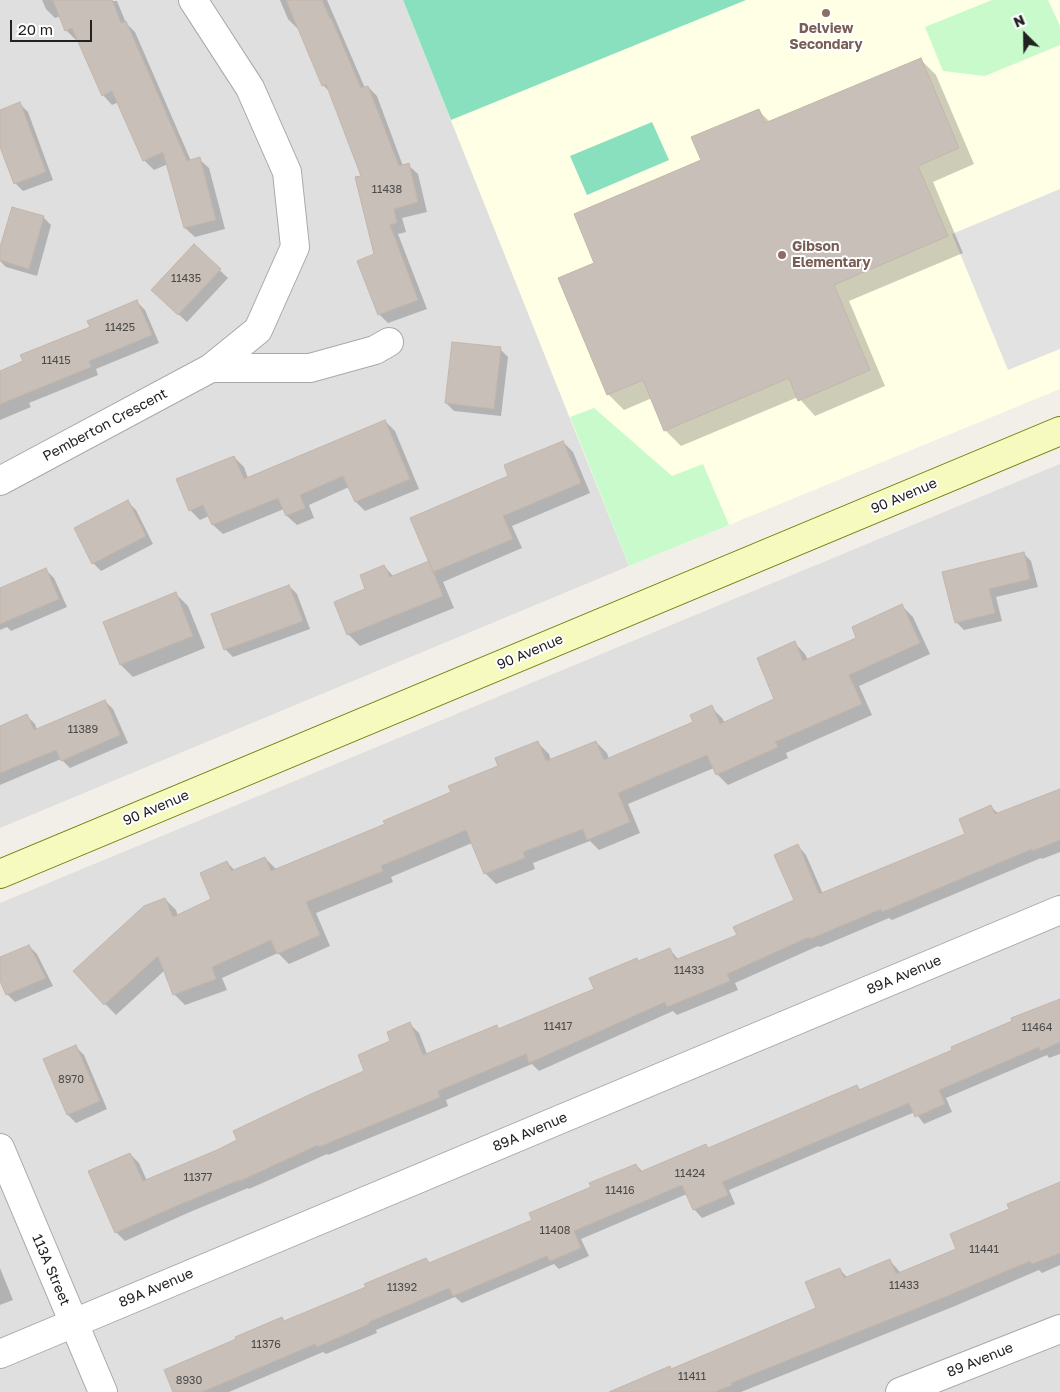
<!DOCTYPE html>
<style>
body{margin:0}
#map{position:relative;width:1060px;height:1392px;overflow:hidden;background:#f2efe9;font-family:"Golos Text",sans-serif}
canvas{display:block}
.north{position:absolute;left:1000px;top:10px;width:50px;height:50px;-webkit-text-stroke:4px #fff;paint-order:stroke;rotate:337deg;font-size:14px;font-weight:700;line-height:20px;text-align:center;color:#222}
.north::after{content:'';display:block;margin:auto;width:18px;height:22px;background:#222;clip-path:polygon(50% 0,100% 100%,50% 72%,0 100%)}
.scale{position:absolute;left:10px;top:20px;width:82px;height:22px;box-sizing:border-box;border:2px solid #222;border-top:0;padding-left:6px;font-size:15px;line-height:18px;white-space:nowrap;color:#222;-webkit-text-stroke:4px #fff;paint-order:stroke}
</style>
<div id="map">
<canvas width="1060" height="1392"></canvas>
<div class="north">N</div>
<div class="scale">20 m</div>
</div>
<script>
const ctx = document.querySelector('canvas').getContext('2d');
ctx.lineJoin = 'round';
function paint(path, color) {
  ctx.fillStyle = color;
  ctx.fill(path, 'evenodd');
}
function toPath(rows) {
  const path = new Path2D();
  for (const r of rows) {
    path.moveTo(r[0], r[1]);
    for (let i = 2; i < r.length; i += 2) path.lineTo(r[i], r[i + 1]);
  }
  return path;
}
function trace(path, color, width, dash) {
  ctx.strokeStyle = color;
  ctx.lineWidth = width;
  ctx.lineCap = dash ? 'butt' : 'round';
  ctx.setLineDash(dash || []);
  ctx.stroke(path);
}
function drawText(font, color, halo, rows, align = 'center') {
  ctx.font = font + ' "Golos Text",sans-serif';
  ctx.lineWidth = 4;
  ctx.setLineDash([]);
  ctx.textBaseline = 'middle';
  ctx.strokeStyle = halo;
  ctx.fillStyle = color;
  for (const [text, x, y, turn = 0] of rows) {
    ctx.save();
    ctx.translate(x, y);
    ctx.rotate((+turn || 0) * Math.PI / 180);
    ctx.textAlign = isNaN(turn) ? turn : align;
    if (halo) ctx.strokeText(text, 0, 0);
    ctx.fillText(text, 0, 0);
    ctx.restore();
  }
}
const residential = toPath([
 [0,0,403,0,629,566,0,828],
 [1060,464,1060,1392,0,1392,0,903]
]);
const education = toPath([
 [403,0,1060,0,1060,389,629,566]
]);
const park = toPath([
 [992,0,1048,0,1060,26,1060,45,985,76,943,71,925,27],
 [594,408,672,476,703,464,729,525,629,566,570,417]
]);
const pitch = toPath([
 [403,0,746,0,451,120],
 [652,122,669,160,587,195,570,156]
]);
const parking = toPath([
 [1060,189,1060,349,1008,370,952,234]
]);
const shadow = toPath([
 [42,0,117,1,126,23,135,32,191,161,199,159,209,168,225,229,195,237,185,228,168,164,154,170,144,160,119,102,112,105,103,95,78,39,76,40,66,30,61,16,55,18,46,9],
 [280,0,327,0,365,88,368,87,377,96,403,166,408,165,418,174,427,212,402,218,406,232,398,234,427,309,388,323,379,314,376,255,362,177,330,92,323,85,299,27,297,28,288,19],
 [920,59,936,75,974,164,933,182,963,253,849,301,885,386,815,416,798,397,681,446,665,430,652,398,624,410,608,394,596,264,702,161,759,111,770,122],
 [20,104,28,112,53,180,23,191,15,183,0,144,0,111],
 [43,217,51,225,37,276,6,267,0,261,0,252],
 [194,246,228,278,187,322,161,298],
 [137,302,145,310,159,343,96,369,98,375,29,403,31,407,0,420,0,372,24,362,91,327],
 [500,349,508,357,501,416,454,411,446,403],
 [385,421,395,431,419,489,365,511,356,502,349,487,309,505,314,518,297,525,287,516,284,509,223,534,213,525,209,516,200,520,190,510,234,457,244,467,248,478],
 [563,442,573,452,590,493,512,526,522,548,443,582,454,608,360,646,348,634,367,590,384,566,394,577,430,562,510,477],
 [128,502,136,510,153,544,101,571,93,563],
 [1023,553,1031,561,1038,587,996,597,1002,621,964,630,956,622],
 [46,570,54,578,67,607,11,631,7,627,0,630,0,589],
 [289,586,297,594,310,629,233,657,225,649],
 [176,594,188,606,205,648,133,677,121,665],
 [902,606,913,617,930,654,859,686,872,715,786,753,788,758,728,785,717,774,714,768,628,804,640,833,599,850,590,841,533,863,535,869,496,884,485,873,472,843,391,877,393,882,316,913,330,946,289,964,278,953,222,978,227,990,185,1005,174,994,165,970,116,1015,74,972,165,899,176,910,178,916,213,900,227,862,235,871,265,858,277,870,387,825,452,793,538,743,549,754,551,761,596,742,607,753,609,759,694,723,711,707,722,718,725,723,776,700,794,642,805,654,808,660,858,639],
 [105,701,113,709,128,743,70,768,61,759,0,785,0,727,27,716,35,724,37,730],
 [1060,791,1060,852,1042,859,1041,858,892,920,889,918,820,947,818,946,735,983,738,990,677,1015,673,1011,539,1071,532,1064,446,1100,448,1106,328,1155,327,1154,249,1189,248,1188,190,1212,125,1241,116,1232,130,1154,139,1163,147,1181,217,1151,366,1072,410,1024,419,1033,427,1054,496,1026,500,1030,595,990,638,962,669,949,679,960,738,936,795,901,798,846,806,855,823,894,967,835,991,807,999,814],
 [29,946,37,954,53,986,15,1002,7,994,0,978,0,958],
 [1060,1000,1060,1054,1049,1058,1047,1055,946,1098,952,1112,924,1124,915,1112,826,1149,729,1190,735,1204,702,1218,694,1209,687,1194,581,1239,589,1256,559,1269,554,1264,462,1303,455,1297,376,1330,377,1333,326,1354,323,1352,229,1392,174,1392,282,1319,285,1322,367,1287,426,1259,431,1264,534,1220,636,1165,643,1172,709,1149,856,1086,861,1090,954,1051],
 [76,1047,84,1055,107,1109,76,1123,68,1115,44,1060],
 [1060,1184,1060,1265,1042,1273,1039,1270,955,1306,741,1392,612,1392,672,1370,817,1309,840,1270,848,1278,890,1261,901,1273,958,1250,1011,1210],
 [0,1268,13,1300,0,1305]
]);
const building = toPath([
 [53,0,112,0,121,23,126,21,187,161,200,157,216,220,184,228,163,152,143,161,112,91,102,96,72,28,65,31,53,0],
 [286,0,322,0,330,19,331,18,361,88,368,86,399,166,409,163,418,202,394,209,397,223,390,225,418,300,378,315,357,261,374,254,355,177,361,176,326,84,322,86,286,0],
 [921,58,959,148,918,166,948,236,834,285,870,370,798,401,789,378,664,431,643,380,607,395,558,278,594,263,574,214,701,160,691,137,759,109,765,123,921,58],
 [20,102,46,172,14,184,0,147,0,110,20,102],
 [12,207,44,216,29,269,0,260,0,247,12,207],
 [194,244,221,269,178,315,151,290,194,244],
 [137,300,152,335,89,361,91,367,0,404,0,371,23,361,20,355,90,327,87,321,137,300],
 [452,342,501,347,494,409,445,403,452,342],
 [385,420,410,479,355,502,343,476,300,495,305,508,286,516,278,498,212,525,203,505,189,511,176,479,234,456,244,479,385,420],
 [563,441,581,483,503,516,513,539,433,572,410,518,508,476,504,465,563,441],
 [128,500,146,536,92,564,74,528,128,500],
 [1024,552,1030,579,989,589,995,613,955,623,942,572,1024,552],
 [429,561,443,596,347,635,334,602,365,589,360,575,384,565,390,577,429,561],
 [46,568,59,599,0,624,0,588,46,568],
 [289,585,303,621,224,650,211,614,289,585],
 [176,592,193,636,120,665,103,622,176,592],
 [902,604,920,643,849,675,862,704,775,742,778,747,716,775,707,755,618,793,630,822,587,840,583,829,523,852,525,858,484,874,466,830,381,866,383,871,306,902,320,935,277,954,271,940,212,967,216,979,173,995,158,956,104,1005,73,971,144,906,165,898,173,917,211,899,200,873,227,861,231,871,265,857,271,871,385,824,383,821,451,792,448,786,498,766,495,758,538,741,546,761,596,741,604,760,693,722,690,715,712,705,720,724,774,699,757,658,795,641,803,661,856,638,852,627,902,604],
 [105,700,120,735,61,761,56,750,0,773,0,726,27,714,34,730,105,700],
 [1060,789,1060,840,1032,851,1032,849,882,912,881,909,810,939,809,937,727,974,730,981,667,1007,665,1002,529,1063,526,1054,438,1091,440,1097,319,1147,318,1145,240,1181,239,1180,181,1204,115,1233,88,1171,130,1153,143,1181,217,1150,237,1140,233,1131,311,1094,364,1071,358,1055,390,1041,387,1032,410,1022,423,1055,497,1025,498,1029,594,989,589,978,637,958,638,961,670,948,675,960,737,935,733,927,794,900,774,855,798,844,819,894,965,834,959,819,991,805,995,814,1060,789],
 [29,945,46,978,6,995,0,981,0,957,29,945],
 [1060,999,1060,1042,1040,1051,1039,1047,939,1090,945,1104,915,1117,909,1103,818,1141,722,1182,728,1195,693,1210,682,1185,574,1231,581,1248,550,1261,547,1256,453,1296,449,1288,369,1322,369,1324,317,1347,315,1344,202,1392,173,1392,164,1370,236,1339,235,1337,282,1317,284,1321,366,1287,364,1284,426,1258,429,1263,532,1220,529,1213,591,1187,589,1183,636,1164,640,1172,706,1144,708,1148,857,1085,859,1090,952,1050,951,1047,1012,1021,1011,1018,1060,999],
 [76,1045,100,1101,67,1115,43,1059,76,1045],
 [1060,1182,1060,1253,1032,1264,1030,1261,945,1297,731,1383,732,1385,715,1392,609,1392,670,1366,671,1369,816,1308,805,1282,840,1268,844,1278,890,1259,896,1274,956,1249,950,1234,1009,1209,1007,1204,1060,1182]
]);
const street = toPath([
 [211,368,310,368,375,350,389,342],
 [0,481,211,368,258,330,295,247,287,172,250,88,193,0],
 [0,1148,103,1392],
 [0,1354,1060,910],
 [900,1392,1060,1329]
]);
const secondary = toPath([
 [0,874,1060,431]
]);
const markers = [
 [826,13,5,"#8d6e63"],
 [782,255,5,"#8d6e63"]
];
const numberNames = [
 ["11438",387,190],
 ["11435",186,279],
 ["11425",120,328],
 ["11415",56,361],
 ["11389",83,730],
 ["11433",689,971],
 ["11417",558,1027],
 ["11464",1037,1028],
 ["8970",71,1080],
 ["11424",690,1174],
 ["11377",198,1178],
 ["11416",620,1191],
 ["11408",555,1231],
 ["11441",984,1250],
 ["11433",904,1286],
 ["11392",402,1288],
 ["11376",266,1345],
 ["11411",692,1377],
 ["8930",189,1381]
];
const educationNames = [
 ["Delview",826,29],
 ["Secondary",826,45],
 ["Gibson",792,247,"left"],
 ["Elementary",792,263,"left"]
];
const streetNames = [
 ["Pemberton Crescent",105,425,-28],
 ["90 Avenue",904,496,-23],
 ["90 Avenue",530,652,-23],
 ["90 Avenue",156,808,-23],
 ["89A Avenue",904,975,-23],
 ["89A Avenue",530,1132,-23],
 ["113A Street",51,1270,67],
 ["89A Avenue",156,1288,-23],
 ["89 Avenue",980,1360,-22]
];
paint(residential, '#e0dfdf');
paint(education, '#ffffe5');
paint(park, '#c8facc');
paint(pitch, '#88e0be');
paint(parking, '#e2e2e2');
paint(shadow, '#0003');
paint(building, '#c7bfb8');
trace(building, '#c4b6ab', 1);
trace(street, '#a9a9a9', 30);
trace(secondary, '#707d05', 30);
trace(street, '#fff', 28);
trace(secondary, '#f7fabf', 28);
for (const [x, y, r, color] of markers) {
  const dot = new Path2D();
  dot.arc(x, y, r, 0, 2 * Math.PI);
  ctx.fillStyle = color;
  ctx.fill(dot);
  trace(dot, '#fff', 2);
}
drawText('11px', '#4b4948', null, numberNames);
drawText('bold 14px', '#785e54', '#fff', educationNames);
drawText('14px', '#222', '#fff', streetNames);
</script>
